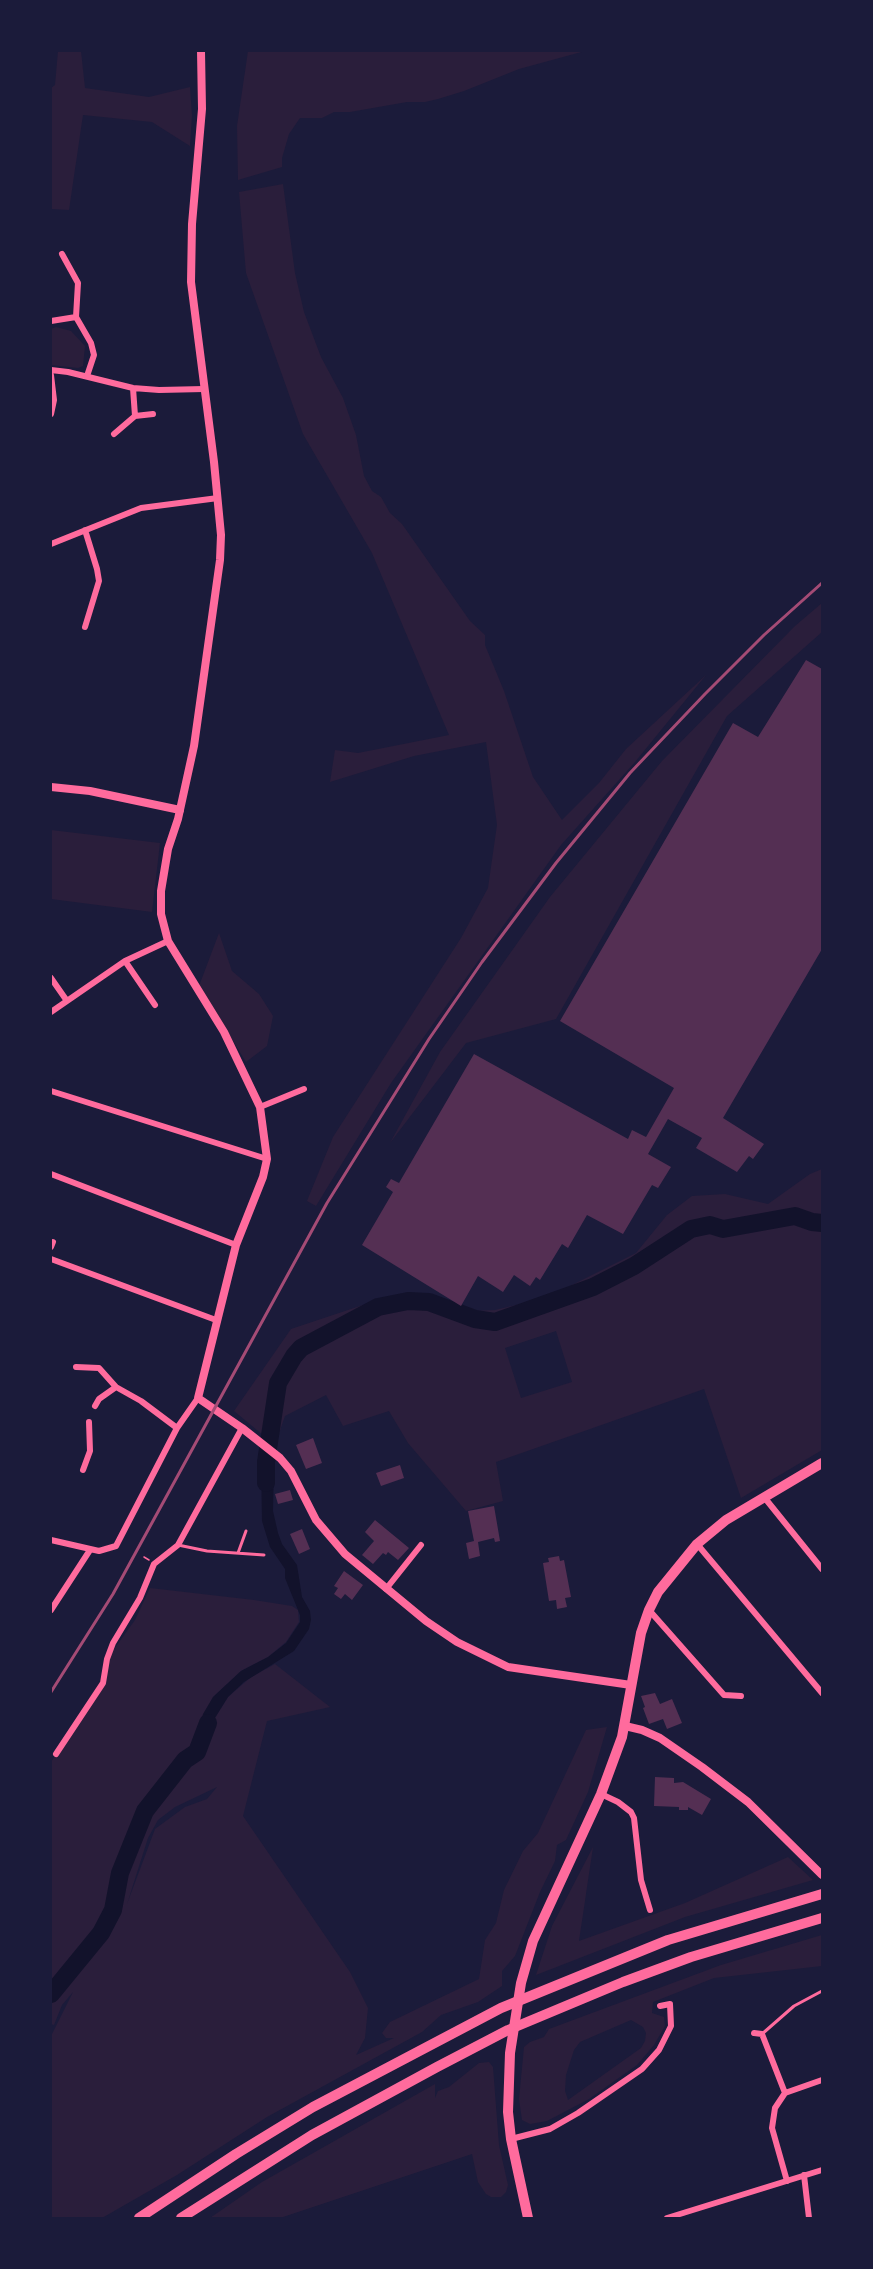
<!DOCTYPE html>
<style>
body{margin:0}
#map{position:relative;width:873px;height:2269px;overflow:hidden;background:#1b1b3a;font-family:Roboto,sans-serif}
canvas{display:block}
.frame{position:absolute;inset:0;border:52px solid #1b1b3a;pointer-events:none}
</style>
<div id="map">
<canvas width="873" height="2269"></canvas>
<div class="frame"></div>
</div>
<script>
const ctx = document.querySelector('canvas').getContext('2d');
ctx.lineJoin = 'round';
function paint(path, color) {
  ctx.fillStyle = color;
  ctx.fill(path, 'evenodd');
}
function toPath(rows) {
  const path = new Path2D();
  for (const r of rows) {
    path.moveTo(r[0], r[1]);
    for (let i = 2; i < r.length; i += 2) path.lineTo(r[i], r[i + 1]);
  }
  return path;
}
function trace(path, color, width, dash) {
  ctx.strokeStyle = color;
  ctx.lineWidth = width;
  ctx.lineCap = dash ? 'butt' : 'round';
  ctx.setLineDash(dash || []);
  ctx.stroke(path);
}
const green = toPath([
 [58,51,81,51,85,88,149,97,190,87,192,115,190,146,152,122,83,115,69,210,51,209,51,88,55,85],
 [248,51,585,51,519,69,464,91,438,99,425,102,407,102,350,112,334,112,322,118,300,118,289,134,282,158,282,167,238,180,237,126],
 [283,184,295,273,304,312,321,357,343,398,356,435,364,476,372,491,381,497,390,513,402,524,470,621,485,635,485,645,504,691,533,777,562,820,599,783,626,749,706,675,635,762,561,845,391,1083,316,1206,307,1201,333,1137,461,938,488,888,497,825,486,742,414,756,330,782,335,750,358,753,449,735,372,553,303,434,246,273,239,192],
 [56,327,71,331,85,346,83,366,78,368,51,365,51,329],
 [822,603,822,632,727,716,556,1019,466,1043,390,1143,440,1052,550,897,662,761,795,626],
 [51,830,160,843,152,912,51,899],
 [219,933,232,971,259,994,273,1016,267,1046,246,1062,199,986],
 [822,1169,822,1450,741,1498,704,1389,496,1462,503,1501,466,1511,408,1443,389,1411,343,1426,326,1395,285,1416,275,1445,234,1411,291,1329,390,1296,421,1297,470,1311,495,1310,520,1304,566,1288,636,1253,667,1215,692,1196,725,1194,768,1204,810,1174],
 [556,1331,572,1382,521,1398,505,1348],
 [150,1588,254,1600,292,1606,298,1610,299,1622,286,1642,268,1657,241,1671,213,1697,202,1744,208,1729,228,1697,251,1677,275,1664,330,1707,267,1721,243,1816,350,1972,368,2008,365,2038,356,2055,394,2038,386,2038,382,2033,390,2022,479,1979,485,1940,496,1923,504,1890,523,1851,538,1833,586,1730,607,1727,588,1792,566,1840,557,1845,555,1861,540,1892,515,1956,502,1971,502,1986,478,2002,441,2015,422,2032,267,2117,177,2175,102,2218,51,2218,51,2036,73,1992,62,2005,54,2025,51,2024,51,1762,103,1683,112,1652,135,1620],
 [217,1787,207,1799,185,1807,155,1829,127,1904,148,1838,158,1820,175,1807],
 [593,1847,579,1941,685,1903,788,1857,813,1880,685,1917,536,1975,552,1926],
 [822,1935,822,1966,714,1978,653,2002,652,2013,664,2017,665,2026,654,2045,637,2065,589,2099,547,2121,530,2124,522,2120,519,2099,524,2047,530,2042,544,2037,549,2029,721,1965],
 [631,2020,643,2027,646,2033,645,2041,641,2048,568,2100,565,2091,566,2075,574,2050,580,2042],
 [489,2062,493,2067,499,2145,508,2185,506,2192,501,2197,491,2197,486,2194,478,2182,472,2154,280,2218,210,2218,262,2182,435,2084,435,2098,438,2091,449,2087,479,2063]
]);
const water = toPath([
 [258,1453,274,1467,273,1511,278,1533,282,1544,297,1565,302,1597,310,1611,311,1620,309,1629,294,1651,244,1682,228,1697,208,1729,202,1744,195,1743,203,1714,213,1697,241,1671,268,1657,286,1643,300,1622,300,1615,285,1578,285,1569,270,1547,262,1521,261,1462]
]);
const river = toPath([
 [266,1483,266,1462,278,1383,294,1356,301,1348,378,1307,408,1301,429,1302,475,1319,495,1322,593,1287,634,1266,691,1229,710,1225,723,1229,795,1216,812,1222,822,1223],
 [51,1994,101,1933,113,1910,120,1873,145,1811,185,1760,197,1752,208,1723]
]);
const building = toPath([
 [806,660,822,669,822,949,723,1118,764,1144,753,1159,749,1156,737,1172,696,1148,702,1138,668,1119,648,1154,671,1167,658,1188,652,1185,623,1234,587,1215,568,1248,562,1244,540,1280,536,1277,530,1286,514,1275,503,1292,478,1276,461,1306,362,1245,393,1192,386,1187,391,1179,399,1183,474,1054,628,1139,632,1130,646,1137,674,1088,560,1021,733,723,758,737],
 [313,1438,322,1463,306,1469,296,1445],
 [400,1465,404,1478,381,1486,376,1473],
 [290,1490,293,1500,278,1504,275,1494],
 [494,1506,500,1541,495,1542,494,1538,478,1542,480,1556,469,1559,466,1543,474,1541,468,1511],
 [375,1520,409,1548,398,1560,388,1552,386,1555,383,1553,373,1564,362,1555,374,1541,365,1532],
 [302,1529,310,1549,299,1554,290,1534],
 [559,1556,560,1561,564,1560,571,1597,565,1598,567,1607,557,1609,556,1600,549,1601,543,1563,549,1562,548,1558],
 [344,1571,363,1585,352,1600,345,1594,341,1599,334,1594,338,1588,334,1586],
 [655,1693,660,1704,672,1699,682,1723,667,1729,663,1719,649,1724,643,1708,645,1707,641,1696],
 [655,1777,674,1778,674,1783,683,1782,711,1799,702,1815,688,1807,688,1810,679,1810,679,1807,654,1806]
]);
const path = toPath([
 [144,1557,149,1560]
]);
const service = toPath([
 [178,1545,207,1551,264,1555],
 [238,1553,246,1531],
 [762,2034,794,2006,822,1991]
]);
const minor = toPath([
 [62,254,78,283,76,317,91,343,94,355,87,376],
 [51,321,76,317],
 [51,370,68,372,133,388,159,390,204,389],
 [51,375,54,400,51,414],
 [133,388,135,416],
 [114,434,135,416,153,414],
 [85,530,97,569,99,581,85,627],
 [51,544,141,508,218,498],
 [125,961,155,1005],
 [51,978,67,1001],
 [51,1012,125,961,168,941],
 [51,1091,267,1159],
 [260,1107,304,1089],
 [51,1174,236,1245],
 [51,1247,53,1242],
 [51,1259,216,1320],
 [76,1367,99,1368,116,1387,141,1401,177,1428],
 [95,1406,99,1399,116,1387],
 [83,1470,90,1451,89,1422],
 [764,1497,822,1569],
 [51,1540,99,1551,116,1546,177,1428,198,1398],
 [697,1544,822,1693],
 [386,1589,421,1545],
 [51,1610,90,1550],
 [649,1610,724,1695,741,1696],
 [56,1754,103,1683,107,1659,113,1643,140,1598,154,1564,178,1545,242,1428],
 [601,1794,618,1802,631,1812,634,1818,641,1880,650,1910],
 [754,2033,762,2034,785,2093,775,2108,772,2128,787,2181],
 [785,2093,822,2080],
 [511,2139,550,2129,578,2113,642,2069,659,2050,671,2026,670,2004,660,2006],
 [804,2175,809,2218],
 [667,2218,822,2170]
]);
const tertiary = toPath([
 [51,787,90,791,180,810],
 [625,1726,642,1730,660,1738,702,1767,748,1802,822,1875]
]);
const secondary = toPath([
 [201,51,202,109,192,224,191,282,214,462,221,535,220,560,194,746,178,819,168,849,161,891,161,914,168,941,224,1032,260,1107,267,1159,263,1177,236,1245,198,1398,242,1428,280,1458,291,1471,316,1520,345,1554,426,1621,457,1642,508,1667,631,1685]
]);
const trunk = toPath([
 [528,2218,511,2139,508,2112,510,2053,521,1983,533,1941,601,1794,622,1737,641,1633,649,1610,658,1592,697,1544,726,1520,822,1463]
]);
const motorway = toPath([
 [139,2218,236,2154,313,2107,501,2008,668,1940,822,1894],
 [181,2218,312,2135,437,2067,508,2030,623,1982,691,1957,822,1918]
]);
const rail = toPath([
 [51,1692,113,1594,327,1203,429,1039,482,962,556,863,630,773,705,694,764,635,822,583]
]);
paint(green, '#2a1e3b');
paint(water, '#12122b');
trace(river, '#12122b', 18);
paint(building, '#542f53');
trace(path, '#ff6b9d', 1.5);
trace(service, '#ff6b9d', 3);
trace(minor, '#ff6b9d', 6);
trace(tertiary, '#ff6b9d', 8);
trace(secondary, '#ff6b9d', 8);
trace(trunk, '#ff6b9d', 10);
trace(motorway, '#ff6b9d', 10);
trace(rail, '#a44b75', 3);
</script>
